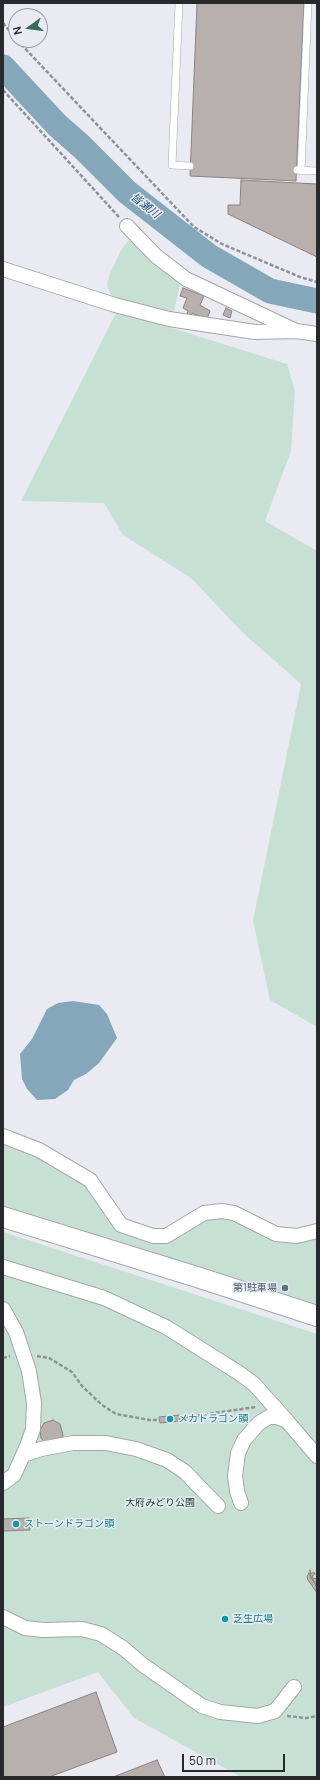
<!DOCTYPE html>
<meta charset="utf-8">
<style>
body{margin:0}
#map{position:relative;width:320px;height:1780px;overflow:hidden;background:#eaeaf3;font-family:Manrope,sans-serif}
canvas{display:block}
.frame{position:absolute;inset:0;border:4px solid #28292c;pointer-events:none}
.north{position:absolute;left:8px;top:8px;width:40px;height:40px;box-sizing:border-box;background:#eaeaf3;border:1px solid #9c9da3;border-radius:50%;rotate:256deg;font-size:11px;font-weight:700;line-height:16px;text-align:center;color:#28292c}
.north::after{content:'';display:block;margin:auto;width:14px;height:18px;background:#336d56;clip-path:polygon(50% 0,100% 100%,50% 72%,0 100%)}
.scale{position:absolute;left:182px;top:1754px;width:103px;height:18px;box-sizing:border-box;border:2px solid #28292c;border-top:0;padding-left:5px;font-size:12px;line-height:14px;white-space:nowrap;color:#28292c;-webkit-text-stroke:3px #eaeaf3;paint-order:stroke}
</style>
<div id="map">
<canvas width="320" height="1780"></canvas>
<div class="frame"></div>
<div class="north">N</div>
<div class="scale">50 m</div>
</div>
<script>
const ctx = document.querySelector('canvas').getContext('2d');
ctx.lineJoin = 'round';
function paint(path, color) {
  ctx.fillStyle = color;
  ctx.fill(path, 'evenodd');
}
function toPath(rows) {
  const path = new Path2D();
  for (const r of rows) {
    path.moveTo(r[0], r[1]);
    for (let i = 2; i < r.length; i += 2) path.lineTo(r[i], r[i + 1]);
  }
  return path;
}
function trace(path, color, width, dash) {
  ctx.strokeStyle = color;
  ctx.lineWidth = width;
  ctx.lineCap = dash ? 'butt' : 'round';
  ctx.setLineDash(dash || []);
  ctx.stroke(path);
}
function drawText(font, color, halo, rows, align = 'center') {
  ctx.font = font + ' Manrope,"Noto Sans JP",sans-serif';
  ctx.lineWidth = 3;
  ctx.setLineDash([]);
  ctx.textBaseline = 'middle';
  ctx.strokeStyle = halo;
  ctx.fillStyle = color;
  for (const [text, x, y, turn = 0] of rows) {
    ctx.save();
    ctx.translate(x, y);
    ctx.rotate((+turn || 0) * Math.PI / 180);
    ctx.textAlign = isNaN(turn) ? turn : align;
    if (halo) ctx.strokeText(text, 0, 0);
    ctx.fillText(text, 0, 0);
    ctx.restore();
  }
}
const green = toPath([
 [129,240,178,278,180,285,174,311,170,313,116,302,111,295,107,285,109,276,121,250],
 [121,312,287,364,295,391,291,451,265,521,317,551,317,1027,270,1000,253,921,301,684,242,632,191,578,123,535,104,503,21,501,115,315],
 [3,1145,36,1154,85,1184,118,1229,162,1243,207,1216,223,1215,276,1239,317,1236,317,1309,3,1207],
 [3,1232,317,1334,317,1777,241,1777,134,1718,98,1672,3,1707]
]);
const water = toPath([
 [73,1001,99,1005,107,1014,117,1038,99,1063,86,1074,74,1080,68,1090,55,1099,37,1100,27,1089,22,1079,20,1054,32,1039,47,1009,58,1003]
]);
const river = toPath([
 [3,67,57,125,82,147,127,192,209,256,270,291,317,301]
]);
const building = toPath([
 [197,3,304,3,296,181,190,176,197,3],
 [241,180,317,184,317,257,228,214,228,205,240,205,241,180],
 [183,288,204,296,200,305,210,311,207,319,192,313,191,316,187,314,188,311,183,308,187,298,180,296,183,288],
 [226,308,232,311,230,318,223,315,226,308],
 [180,1415,180,1421,160,1423,159,1417,180,1415],
 [53,1420,60,1424,63,1435,62,1438,46,1443,41,1438,40,1430,44,1423,53,1420],
 [29,1518,30,1530,3,1531,3,1519,29,1518],
 [310,1570,311,1574,314,1572,315,1574,312,1576,314,1579,317,1578,317,1587,310,1576,310,1570],
 [309,1573,317,1587,317,1593,308,1580,307,1577,309,1573],
 [96,1692,117,1752,49,1777,3,1777,3,1727,96,1692],
 [157,1760,165,1777,113,1777,157,1760]
]);
const path = toPath([
 [3,23,16,39],
 [17,40,194,227,222,244,300,277,317,282],
 [3,90,119,217],
 [37,1356,49,1358,72,1372,82,1386,102,1405,116,1414,150,1420,160,1420],
 [3,1358,10,1356],
 [180,1418,256,1407],
 [287,1716,306,1718,317,1716]
]);
const lane = toPath([
 [179,3,172,165,190,166],
 [297,170,317,171],
 [301,171,308,3]
]);
const street = toPath([
 [127,226,156,256,186,279,294,330],
 [3,269,115,305,169,319,255,332,296,331,317,334],
 [3,1136,39,1150,90,1180,121,1225,153,1236,166,1236,204,1213,222,1211,234,1213,276,1234,297,1236,317,1231],
 [3,1267,104,1298,166,1327,239,1373,254,1384,287,1421],
 [3,1309,16,1332,29,1371,34,1403,33,1429,27,1446,14,1475,3,1483],
 [23,1455,41,1449,73,1443,106,1443,136,1449,167,1460,185,1472,218,1506],
 [241,1503,237,1491,235,1476,238,1453,244,1440,259,1423,269,1417,277,1417,287,1421,317,1456],
 [3,1617,25,1628,43,1630,82,1629,101,1634,123,1648,143,1665,202,1706,220,1712,258,1716,275,1711,294,1687]
]);
const secondary = toPath([
 [3,1217,197,1277,317,1316]
]);
const markers = [
 [285,1288,4,"#5c6f8a"],
 [170,1419,4,"#0f9aa8"],
 [16,1524,4,"#0f9aa8"],
 [225,1619,4,"#0f9aa8"]
];
const serviceNames = [
 ["第1駐車場",277,1288]
];
const cultureNames = [
 ["メカドラゴン頭",178,1419],
 ["ストーンドラゴン頭",24,1524],
 ["芝生広場",233,1619]
];
const parkNames = [
 ["大府みどり公園",160,1503]
];
const waterNames = [
 ["皆瀬川",145,206,38]
];
paint(green, '#c6e1d3');
paint(water, '#84a7b9');
trace(river, '#84a7b9', 25);
paint(building, '#b8b0ac');
trace(building, '#8b837f', 1);
trace(lane, '#a5a5ad', 8);
trace(street, '#a5a5ad', 16);
trace(secondary, '#a5a5ad', 22);
trace(path, '#919198', 2.5, [4, 2]);
trace(lane, '#fff', 7);
trace(street, '#fff', 14);
trace(secondary, '#fff', 20);
for (const [x, y, r, color] of markers) {
  const dot = new Path2D();
  dot.arc(x, y, r, 0, 2 * Math.PI);
  ctx.fillStyle = color;
  ctx.fill(dot);
  trace(dot, '#eaeaf3', 1.5);
}
drawText('10px', '#4e5e75', '#eaeaf3', serviceNames, 'right');
drawText('10px', '#0d838f', '#eaeaf3', cultureNames, 'left');
drawText('10px', '#12412e', '#eaeaf3', parkNames);
drawText('italic 11px', '#165671', '#eaeaf3', waterNames);
</script>
